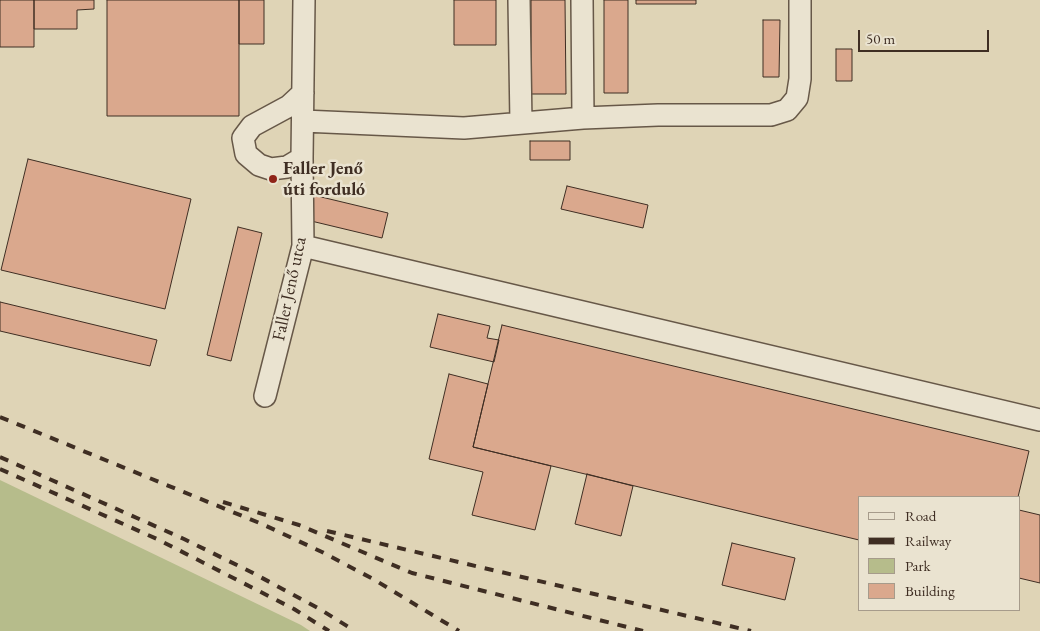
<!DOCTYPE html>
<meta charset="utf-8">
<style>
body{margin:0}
#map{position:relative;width:1040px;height:631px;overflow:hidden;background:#dfd4b6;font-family:"EB Garamond",serif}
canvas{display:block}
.legend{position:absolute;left:858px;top:496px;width:162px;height:115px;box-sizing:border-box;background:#eae3d0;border:1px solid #a69b8b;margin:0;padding:6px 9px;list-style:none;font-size:15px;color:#3f2e23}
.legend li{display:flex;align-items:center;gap:10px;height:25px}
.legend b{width:25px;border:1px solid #a69b8b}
.scale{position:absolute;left:858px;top:30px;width:131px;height:22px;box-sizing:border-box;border:2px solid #3f2e23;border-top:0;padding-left:6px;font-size:15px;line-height:18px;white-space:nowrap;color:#3f2e23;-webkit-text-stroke:4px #eae3d0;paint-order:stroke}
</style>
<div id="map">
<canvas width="1040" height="631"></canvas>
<ul class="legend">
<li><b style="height:6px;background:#eae3d0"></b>Road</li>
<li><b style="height:6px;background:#3f2e23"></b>Railway</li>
<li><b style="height:14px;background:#b6bc8b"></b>Park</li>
<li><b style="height:14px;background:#daa88d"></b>Building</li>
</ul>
<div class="scale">50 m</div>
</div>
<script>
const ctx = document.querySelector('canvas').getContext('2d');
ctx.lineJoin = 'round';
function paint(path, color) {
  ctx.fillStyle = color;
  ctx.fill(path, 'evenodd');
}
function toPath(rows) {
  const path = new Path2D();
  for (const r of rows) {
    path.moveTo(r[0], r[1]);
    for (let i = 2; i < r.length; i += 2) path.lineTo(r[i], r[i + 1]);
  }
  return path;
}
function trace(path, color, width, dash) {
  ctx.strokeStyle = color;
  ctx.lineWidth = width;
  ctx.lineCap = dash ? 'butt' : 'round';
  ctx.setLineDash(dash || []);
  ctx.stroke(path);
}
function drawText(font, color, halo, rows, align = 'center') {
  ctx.font = font + ' "EB Garamond",serif';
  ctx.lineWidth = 5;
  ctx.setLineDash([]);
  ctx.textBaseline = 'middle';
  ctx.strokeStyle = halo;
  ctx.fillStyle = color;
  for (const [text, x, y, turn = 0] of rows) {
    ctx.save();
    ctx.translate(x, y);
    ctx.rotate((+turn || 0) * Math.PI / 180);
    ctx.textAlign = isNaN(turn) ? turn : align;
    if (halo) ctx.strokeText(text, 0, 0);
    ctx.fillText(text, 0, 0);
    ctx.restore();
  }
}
const green = toPath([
 [0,480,301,625,310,631,0,631]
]);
const building = toPath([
 [0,0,34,0,34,47,0,47,0,0],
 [34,0,94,0,94,9,77,10,77,29,34,29,34,0],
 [107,0,239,0,239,116,107,116,107,0],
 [239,0,264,0,264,44,239,44,239,0],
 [454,0,496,0,496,45,454,45,454,0],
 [531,0,565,0,566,94,531,94,531,0],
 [604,0,628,0,628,93,604,93,604,0],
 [636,0,696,0,696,4,636,4,636,0],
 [763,20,780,20,779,77,763,77,763,20],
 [836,49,852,49,852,81,836,81,836,49],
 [530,141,570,141,570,160,530,160,530,141],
 [28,159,191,199,165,309,1,270,28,159],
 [567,186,648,205,643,228,561,209,567,186],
 [313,195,388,213,382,238,307,220,313,195],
 [238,227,262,233,231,361,207,355,238,227],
 [0,302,157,340,150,366,0,331,0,302],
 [438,314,490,326,487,338,499,340,494,362,430,347,438,314],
 [502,325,1029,451,1018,497,859,497,859,540,473,447,502,325],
 [449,374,488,384,473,447,551,466,535,530,472,515,483,472,429,459,449,374],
 [587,474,633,486,621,536,575,524,587,474],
 [1019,510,1040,515,1040,583,1019,578,1019,510],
 [732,543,795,558,785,600,722,585,732,543]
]);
const minor = toPath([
 [519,0,521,123],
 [582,0,583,118],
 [303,121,464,128,583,118,658,115,771,115,787,110,797,98,800,79,800,0],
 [302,158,287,167,271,169,259,165,246,154,243,138,252,126,289,106,303,93],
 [303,246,1040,420],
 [265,396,303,246,302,158,304,0]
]);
const rail = toPath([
 [0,417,262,524,322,552,373,579,459,631],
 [0,457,184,539,251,572,318,608,355,631],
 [0,469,157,539,294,609,329,631],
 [223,502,299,525,412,573,643,631],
 [327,531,751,631]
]);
const markers = [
 [273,179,5,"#8f2418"]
];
const poiNames = [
 ["Faller Jenő",283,169],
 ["úti forduló",283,190]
];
const streetNames = [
 ["Faller Jenő utca",290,289,-78]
];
paint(green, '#b6bc8b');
paint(building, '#daa88d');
trace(building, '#3f2e23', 1);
trace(minor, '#675848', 24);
trace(minor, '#eae3d0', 21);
trace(rail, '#3f2e23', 4, [9, 9]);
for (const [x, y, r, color] of markers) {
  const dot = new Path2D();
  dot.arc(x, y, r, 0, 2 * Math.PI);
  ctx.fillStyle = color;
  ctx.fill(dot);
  trace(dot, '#eae3d0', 2);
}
drawText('bold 18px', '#3f2e23', '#eae3d0', poiNames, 'left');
drawText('18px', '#3f2e23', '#eae3d0', streetNames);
</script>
